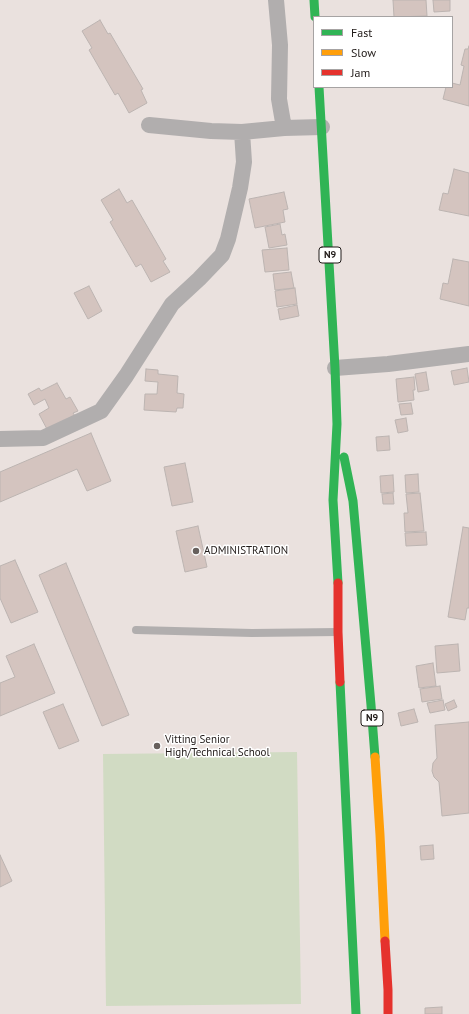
<!DOCTYPE html>
<style>
body{margin:0}
#map{position:relative;width:469px;height:1014px;overflow:hidden;background:#eae1de;font-family:"PT Sans",sans-serif}
canvas{display:block}
.legend{position:absolute;left:313px;top:16px;width:140px;height:72px;box-sizing:border-box;background:#fff;border:1px solid #a6a3a3;margin:0;padding:5px 7px;list-style:none;font-size:12px;color:#201a18}
.legend li{display:flex;align-items:center;gap:8px;height:20px}
.legend b{width:20px;border:1px solid #a6a3a3}
</style>
<div id="map">
<canvas width="469" height="1014"></canvas>
<ul class="legend">
<li><b style="height:5px;background:#30b455"></b>Fast</li>
<li><b style="height:5px;background:#ff9f0a"></b>Slow</li>
<li><b style="height:5px;background:#e5322d"></b>Jam</li>
</ul>
</div>
<script>
const ctx = document.querySelector('canvas').getContext('2d');
ctx.lineJoin = 'round';
function paint(path, color) {
  ctx.fillStyle = color;
  ctx.fill(path, 'evenodd');
}
function toPath(rows) {
  const path = new Path2D();
  for (const r of rows) {
    path.moveTo(r[0], r[1]);
    for (let i = 2; i < r.length; i += 2) path.lineTo(r[i], r[i + 1]);
  }
  return path;
}
function trace(path, color, width, dash) {
  ctx.strokeStyle = color;
  ctx.lineWidth = width;
  ctx.lineCap = dash ? 'butt' : 'round';
  ctx.setLineDash(dash || []);
  ctx.stroke(path);
}
function drawText(font, color, halo, rows, align = 'center') {
  ctx.font = font + ' "PT Sans",sans-serif';
  ctx.lineWidth = 3;
  ctx.setLineDash([]);
  ctx.textBaseline = 'middle';
  ctx.strokeStyle = halo;
  ctx.fillStyle = color;
  for (const [text, x, y, turn = 0] of rows) {
    ctx.save();
    ctx.translate(x, y);
    ctx.rotate((+turn || 0) * Math.PI / 180);
    ctx.textAlign = isNaN(turn) ? turn : align;
    if (halo) ctx.strokeText(text, 0, 0);
    ctx.fillText(text, 0, 0);
    ctx.restore();
  }
}
const green = toPath([
 [297,752,301,1004,106,1006,103,754]
]);
const building = toPath([
 [393,0,426,0,427,16,394,17,393,0],
 [433,0,450,0,450,11,434,12,433,0],
 [100,20,108,34,110,33,143,89,141,90,147,103,129,113,118,93,115,95,89,50,92,48,82,31,100,20],
 [469,46,469,106,443,99,446,87,452,87,452,83,460,85,464,66,461,65,465,49,468,49,469,46],
 [454,169,469,173,469,216,439,210,443,193,448,194,454,169],
 [119,189,127,203,132,200,166,259,163,261,170,272,151,282,141,264,136,267,110,222,113,220,101,200,119,189],
 [284,192,288,209,283,210,285,222,255,228,249,199,284,192],
 [280,224,282,235,285,234,287,245,269,248,265,227,280,224],
 [287,248,289,270,265,272,262,250,287,248],
 [453,259,469,262,469,306,440,299,443,283,448,284,453,259],
 [291,272,294,288,275,290,273,274,291,272],
 [89,286,102,311,88,319,74,293,89,286],
 [295,288,297,304,277,307,275,291,295,288],
 [297,305,299,316,280,320,278,309,297,305],
 [467,368,469,382,454,385,451,371,467,368],
 [146,369,158,370,158,374,178,376,177,393,184,394,183,408,177,408,176,412,144,410,145,394,157,394,158,382,145,381,146,369],
 [426,372,429,390,418,392,415,374,426,372],
 [414,377,415,390,413,390,414,400,398,402,396,379,414,377],
 [57,383,66,399,70,397,78,411,73,413,75,416,48,431,39,414,49,408,45,399,34,405,28,394,39,388,41,391,57,383],
 [411,403,413,414,401,415,399,404,411,403],
 [406,418,408,431,398,433,395,420,406,418],
 [91,433,111,481,87,491,77,469,0,502,0,472,91,433],
 [389,436,390,450,377,451,376,437,389,436],
 [185,463,193,502,172,506,164,467,185,463],
 [418,474,419,492,406,493,405,475,418,474],
 [393,475,394,492,381,493,380,476,393,475],
 [393,493,394,504,383,504,382,494,393,493],
 [420,493,424,531,405,532,404,513,408,513,406,494,420,493],
 [198,526,207,567,185,572,176,531,198,526],
 [463,527,469,528,469,608,467,608,465,620,448,617,463,527],
 [426,532,427,545,406,546,405,533,426,532],
 [15,560,38,612,11,623,0,598,0,566,15,560],
 [66,563,129,715,102,726,39,575,66,563],
 [34,644,55,693,0,716,0,683,15,677,6,656,34,644],
 [458,644,460,671,437,673,435,646,458,644],
 [433,663,436,686,419,688,416,666,433,663],
 [440,686,442,699,422,702,420,689,440,686],
 [443,700,445,710,430,713,427,703,443,700],
 [454,700,457,707,448,711,445,704,454,700],
 [63,704,79,741,59,749,43,712,63,704],
 [414,709,418,722,401,726,398,713,414,709],
 [469,722,469,813,442,816,439,782,434,777,432,771,433,763,437,758,435,725,469,722],
 [433,845,434,859,421,860,420,846,433,845],
 [0,855,12,881,0,887,0,855],
 [442,1007,442,1014,425,1014,425,1008,442,1007]
]);
const lane = toPath([
 [136,630,252,633,338,632]
]);
const street = toPath([
 [276,0,280,45,279,99,284,128],
 [149,125,211,131,242,132,284,128,322,127],
 [335,368,388,364,469,354],
 [0,439,43,438,101,411,126,376,172,304,199,279,222,255,228,239,240,188,244,162,242,132]
]);
const fast = toPath([
 [314,0,315,17],
 [319,87,335,368,337,424,333,500,338,583],
 [344,457,353,501,371,705,375,757],
 [340,682,356,1014]
]);
const slow = toPath([
 [375,757,380,835,385,941]
]);
const jam = toPath([
 [338,583,338,632,340,682],
 [385,941,388,990,388,1014]
]);
const markers = [
 [196,551,4,"#67605d"],
 [157,746,4,"#67605d"]
];
const shields = [
 [330,255,22],
 [372,718,22]
];
const shieldNames = [
 ["N9",330,255],
 ["N9",372,718]
];
const poiNames = [
 ["ADMINISTRATION",204,551],
 ["Vitting Senior",165,740],
 ["High/Technical School",165,753]
];
paint(green, '#d1dbc3');
paint(building, '#d4c4bf');
trace(building, '#bcb4b1', 1);
trace(lane, '#b1aeae', 8);
trace(street, '#b1aeae', 16);
trace(fast, '#30b455', 9);
trace(slow, '#ff9f0a', 9);
trace(jam, '#e5322d', 9);
for (const [x, y, r, color] of markers) {
  const dot = new Path2D();
  dot.arc(x, y, r, 0, 2 * Math.PI);
  ctx.fillStyle = color;
  ctx.fill(dot);
  trace(dot, '#fff', 1.5);
}
for (const [x, y, w] of shields) {
  const box = new Path2D();
  box.roundRect(x - w / 2, y - 8, w, 16, 3);
  ctx.fillStyle = '#fff';
  ctx.fill(box);
  trace(box, '#201a18', 1);
}
drawText('bold 10px', '#201a18', null, shieldNames);
drawText('11px', '#201a18', '#fff', poiNames, 'left');
</script>
